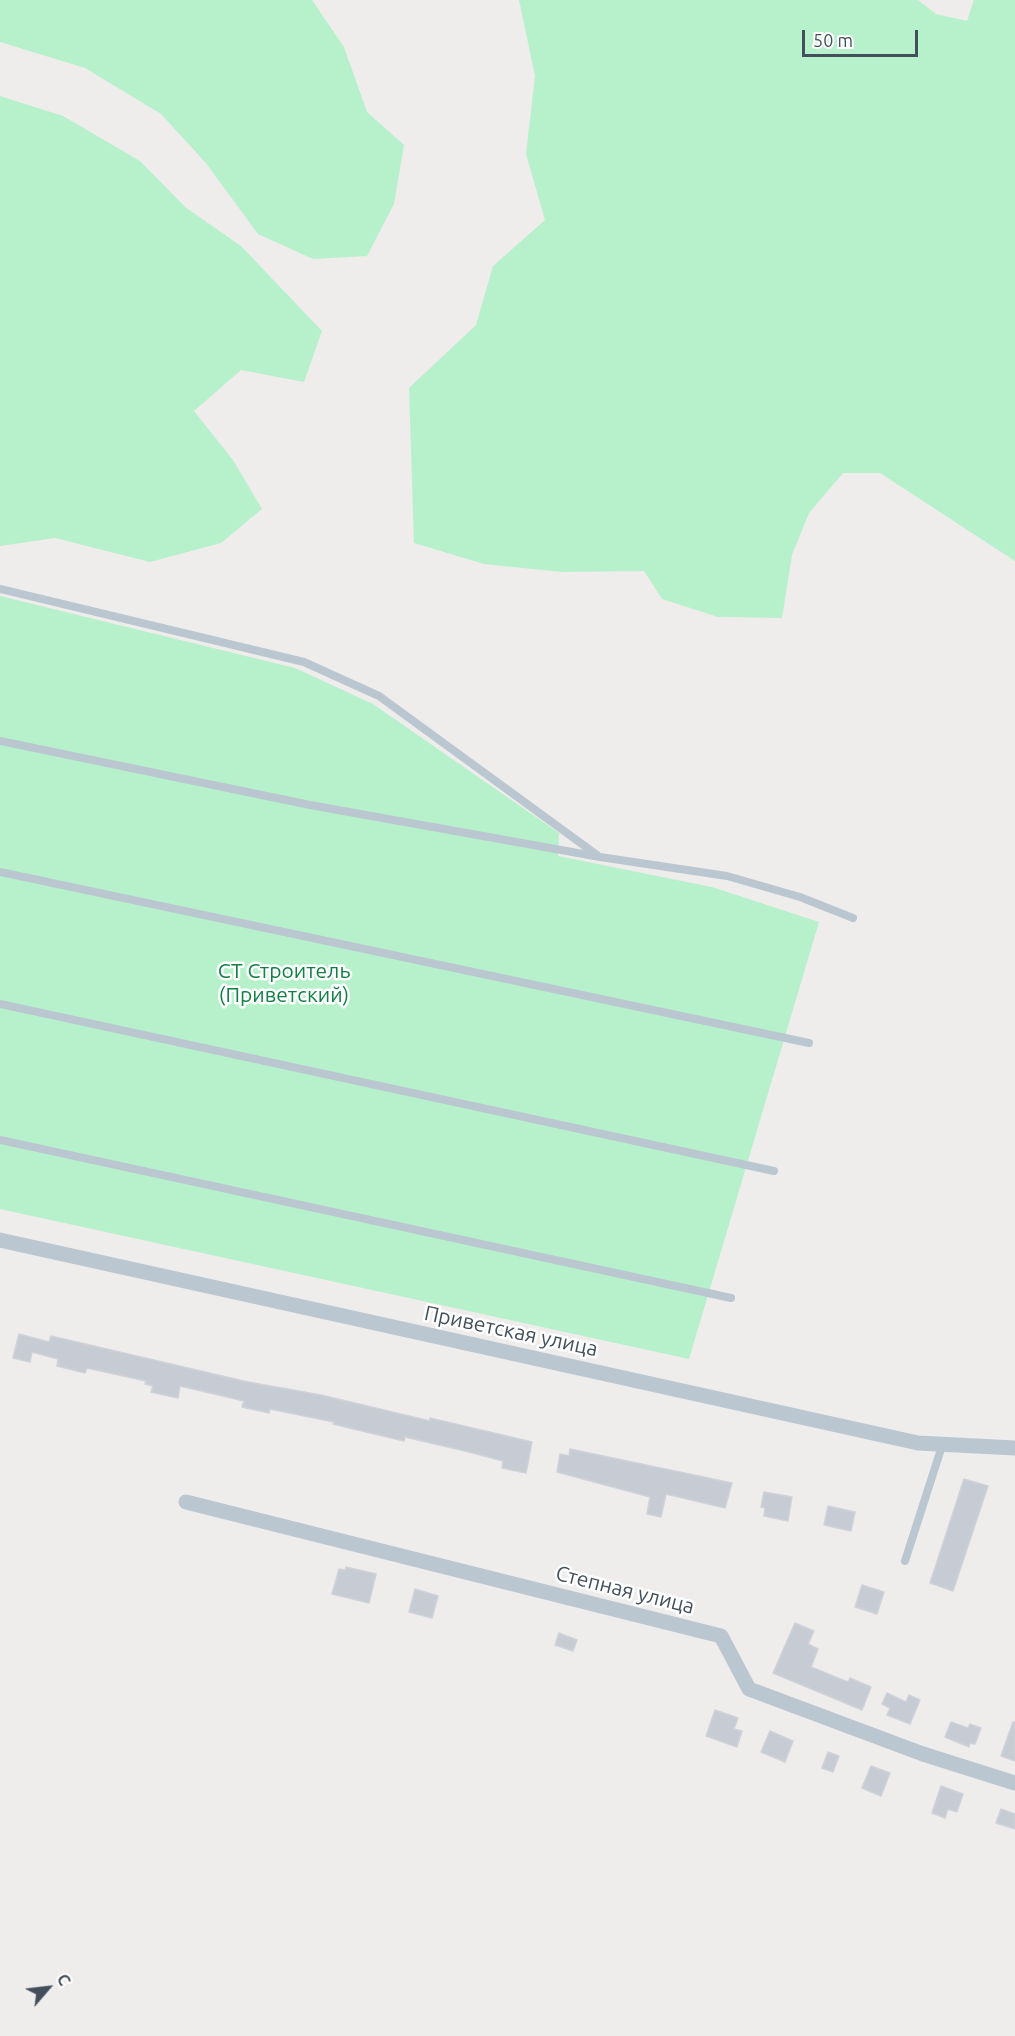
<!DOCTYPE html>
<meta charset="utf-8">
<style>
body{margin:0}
#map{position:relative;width:1015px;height:2036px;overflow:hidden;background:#efecec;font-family:Ubuntu,sans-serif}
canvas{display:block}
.north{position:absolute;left:18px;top:1958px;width:60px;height:60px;-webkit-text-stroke:4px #fff;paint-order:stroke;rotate:62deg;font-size:16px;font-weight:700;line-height:24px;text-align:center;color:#43505b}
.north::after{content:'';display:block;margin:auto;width:21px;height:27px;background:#43505b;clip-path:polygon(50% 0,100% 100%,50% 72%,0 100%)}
.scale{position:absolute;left:802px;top:30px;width:116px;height:27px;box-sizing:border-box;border:3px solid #43505b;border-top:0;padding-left:8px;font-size:18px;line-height:21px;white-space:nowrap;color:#43505b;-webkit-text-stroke:4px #fff;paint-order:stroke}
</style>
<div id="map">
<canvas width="1015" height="2036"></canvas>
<div class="north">С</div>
<div class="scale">50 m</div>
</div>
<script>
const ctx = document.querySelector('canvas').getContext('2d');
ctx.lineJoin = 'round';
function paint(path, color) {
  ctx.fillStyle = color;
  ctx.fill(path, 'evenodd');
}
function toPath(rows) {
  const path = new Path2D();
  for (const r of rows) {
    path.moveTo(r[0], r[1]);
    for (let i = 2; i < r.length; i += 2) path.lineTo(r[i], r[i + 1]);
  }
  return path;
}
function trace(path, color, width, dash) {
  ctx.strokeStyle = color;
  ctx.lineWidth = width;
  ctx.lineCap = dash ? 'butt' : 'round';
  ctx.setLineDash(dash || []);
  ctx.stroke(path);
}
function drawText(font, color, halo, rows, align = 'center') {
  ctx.font = font + ' Ubuntu,sans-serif';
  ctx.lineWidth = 5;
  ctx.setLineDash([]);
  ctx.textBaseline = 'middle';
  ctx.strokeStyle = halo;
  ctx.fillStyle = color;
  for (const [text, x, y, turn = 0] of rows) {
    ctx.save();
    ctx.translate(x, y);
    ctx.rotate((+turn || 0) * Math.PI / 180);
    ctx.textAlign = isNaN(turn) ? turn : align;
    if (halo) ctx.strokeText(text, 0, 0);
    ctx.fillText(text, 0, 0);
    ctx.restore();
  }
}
const green = toPath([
 [0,0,312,0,344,47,367,112,404,145,394,204,367,256,313,259,258,234,205,162,161,114,85,68,0,42],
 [519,0,918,0,936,14,967,21,974,0,1015,0,1015,561,880,473,843,473,809,513,792,555,782,618,718,617,662,599,644,571,562,572,484,564,414,543,409,388,476,325,493,266,545,220,526,154,535,76],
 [0,96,63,116,140,161,185,207,241,246,322,331,304,382,241,370,194,411,233,460,262,509,221,543,150,562,55,538,0,546],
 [0,596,295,668,373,704,559,833,558,856,712,887,819,922,689,1359,0,1209]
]);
const building = toPath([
 [19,1334,49,1342,51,1336,248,1382,321,1395,430,1421,430,1418,532,1442,526,1473,502,1468,503,1461,465,1451,405,1437,404,1441,333,1424,334,1422,270,1409,269,1413,242,1407,244,1401,180,1386,178,1398,151,1392,153,1386,145,1384,146,1381,87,1368,85,1373,57,1366,58,1359,32,1352,30,1362,13,1358,19,1334],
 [570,1449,732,1483,725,1508,666,1494,661,1517,647,1514,650,1497,557,1472,560,1454,569,1456,570,1449],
 [964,1479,988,1486,953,1591,930,1583,964,1479],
 [764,1492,792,1497,788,1521,764,1516,765,1508,761,1507,764,1492],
 [828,1506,855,1512,851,1531,824,1525,828,1506],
 [346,1567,376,1574,369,1603,332,1594,339,1569,345,1570,346,1567],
 [862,1585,884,1592,877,1614,855,1607,862,1585],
 [415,1589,438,1596,432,1618,409,1612,415,1589],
 [795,1623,814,1631,808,1644,818,1649,811,1667,848,1682,850,1678,871,1687,862,1710,773,1673,795,1623],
 [559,1633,577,1640,573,1651,555,1645,559,1633],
 [887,1693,906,1702,909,1695,920,1700,910,1724,887,1715,890,1708,882,1704,887,1693],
 [715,1710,738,1718,734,1729,742,1731,737,1747,706,1736,715,1710],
 [951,1722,968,1728,970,1724,981,1728,975,1744,970,1743,969,1747,945,1737,951,1722],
 [1013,1722,1015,1722,1015,1761,1001,1756,1013,1722],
 [770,1731,793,1741,785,1762,761,1752,770,1731],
 [828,1752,839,1756,833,1772,822,1768,828,1752],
 [871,1766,890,1773,881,1796,862,1788,871,1766],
 [941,1786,963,1794,957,1812,948,1809,945,1818,932,1813,941,1786],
 [1001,1809,1015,1814,1015,1829,996,1823,1001,1809]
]);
const service = toPath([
 [0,589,304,662,379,696,597,855],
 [0,741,310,805,600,857,727,876,800,897,853,918],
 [0,872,809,1043],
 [0,1004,774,1171],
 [0,1140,731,1298],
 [905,1561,942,1446]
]);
const minor = toPath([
 [0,1240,918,1443,1015,1448],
 [186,1502,721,1636,749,1689,923,1754,1015,1783]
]);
const parkNames = [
 ["СТ Строитель",284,971],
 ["(Приветский)",284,995]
];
const streetNames = [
 ["Приветская улица",511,1331,12],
 ["Степная улица",625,1590,14]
];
paint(green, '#b6f1cb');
paint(building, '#c7cbd3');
trace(building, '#cfd2d8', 1.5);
trace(service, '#bbc7d0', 8);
trace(minor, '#bbc7d0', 15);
drawText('21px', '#108044', '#fff', parkNames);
drawText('21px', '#43505b', '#fff', streetNames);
</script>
